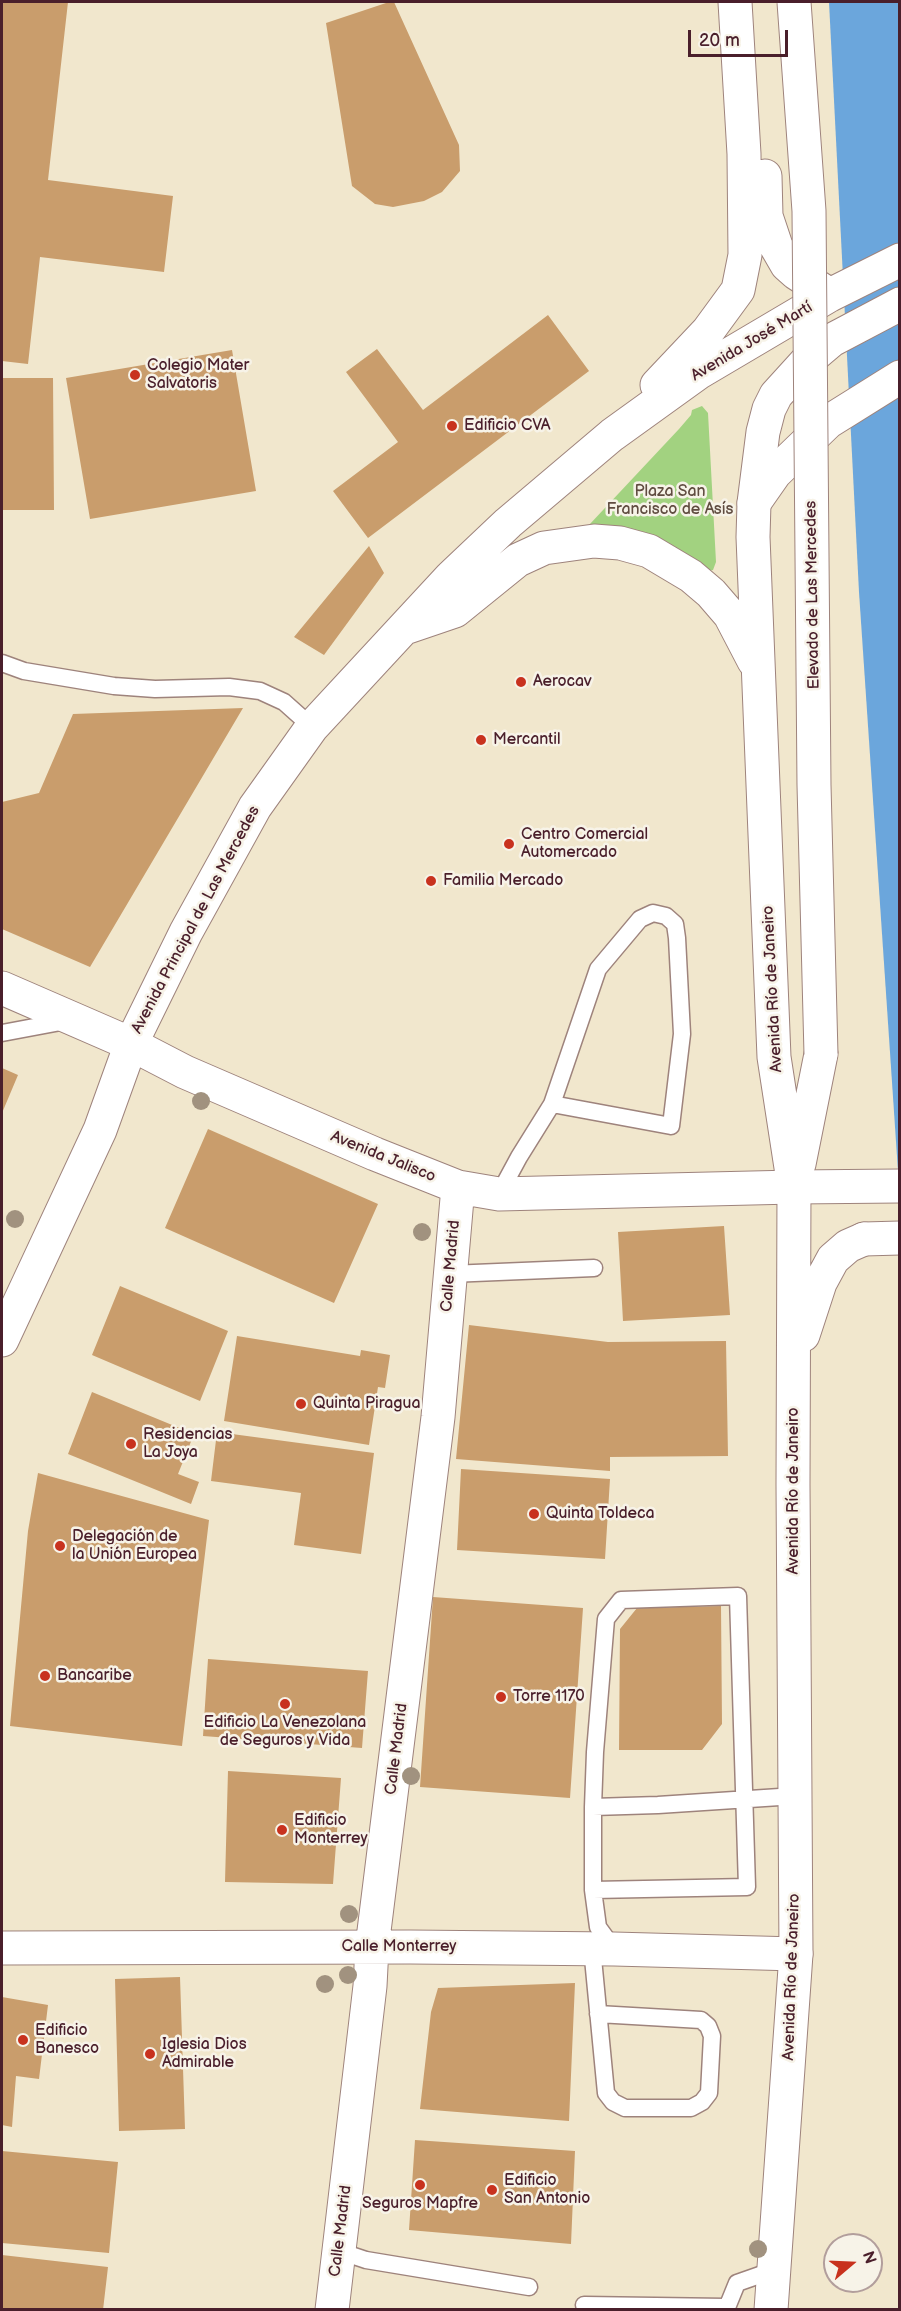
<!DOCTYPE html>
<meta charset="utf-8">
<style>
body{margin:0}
#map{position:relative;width:901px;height:2311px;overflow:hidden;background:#f1e7cd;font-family:"Balsamiq Sans",sans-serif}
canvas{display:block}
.frame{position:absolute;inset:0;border:3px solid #4a1f2b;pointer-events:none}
.north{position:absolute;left:823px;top:2233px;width:60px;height:60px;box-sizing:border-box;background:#f7f3e8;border:2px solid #b29e9c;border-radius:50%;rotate:71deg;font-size:16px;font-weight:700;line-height:24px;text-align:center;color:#4a1f2b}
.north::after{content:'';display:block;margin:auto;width:21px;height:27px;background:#c8321e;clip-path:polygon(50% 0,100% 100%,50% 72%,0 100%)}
.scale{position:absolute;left:688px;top:30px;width:100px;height:27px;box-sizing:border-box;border:3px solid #4a1f2b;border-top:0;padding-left:8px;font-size:18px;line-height:21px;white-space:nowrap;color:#4a1f2b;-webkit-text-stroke:4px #f7f3e8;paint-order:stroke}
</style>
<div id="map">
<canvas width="901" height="2311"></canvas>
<div class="frame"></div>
<div class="north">N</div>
<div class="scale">20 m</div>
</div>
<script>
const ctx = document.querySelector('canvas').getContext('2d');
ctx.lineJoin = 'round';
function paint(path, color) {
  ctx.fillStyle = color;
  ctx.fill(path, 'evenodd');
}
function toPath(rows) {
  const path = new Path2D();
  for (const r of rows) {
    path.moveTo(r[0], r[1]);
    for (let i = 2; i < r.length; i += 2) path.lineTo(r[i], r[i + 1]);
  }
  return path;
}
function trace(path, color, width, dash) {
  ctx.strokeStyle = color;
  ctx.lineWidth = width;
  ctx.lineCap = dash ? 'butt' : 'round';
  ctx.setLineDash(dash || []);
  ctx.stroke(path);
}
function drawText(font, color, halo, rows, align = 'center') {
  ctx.font = font + ' "Balsamiq Sans",sans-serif';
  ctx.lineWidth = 5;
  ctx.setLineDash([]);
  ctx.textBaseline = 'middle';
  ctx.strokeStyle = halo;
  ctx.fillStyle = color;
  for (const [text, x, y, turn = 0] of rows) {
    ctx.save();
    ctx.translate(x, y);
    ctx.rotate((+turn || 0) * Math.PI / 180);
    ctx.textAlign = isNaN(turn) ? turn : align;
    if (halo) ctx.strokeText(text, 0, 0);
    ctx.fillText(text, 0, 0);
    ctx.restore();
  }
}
const green = toPath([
 [702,406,708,413,716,562,713,570,704,572,607,526,589,525,679,429,691,415,692,410]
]);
const water = toPath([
 [829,2,899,2,899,1186,859,592]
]);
const building = toPath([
 [2,2,68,2,48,180,173,196,164,272,40,257,28,364,2,361],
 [389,2,394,2,459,145,460,171,442,192,424,201,393,207,375,204,352,186,326,23],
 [548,315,589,371,368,538,333,491,398,442,346,372,377,349,423,410],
 [232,350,256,491,90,519,66,378],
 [2,378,53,378,54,510,2,510],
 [369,546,384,573,324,655,294,637],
 [243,708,90,967,2,929,2,802,39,793,73,714],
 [2,1068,18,1075,2,1113],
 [208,1129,378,1204,334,1303,165,1228],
 [724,1226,730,1315,623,1321,618,1232],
 [120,1286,228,1331,200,1401,92,1355],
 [469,1325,608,1342,726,1341,728,1456,610,1457,610,1471,456,1459],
 [237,1336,360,1356,361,1350,390,1355,385,1388,378,1387,369,1445,224,1421],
 [92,1392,194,1434,178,1474,199,1482,191,1504,68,1454],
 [217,1432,374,1453,361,1554,294,1545,301,1493,211,1481],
 [461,1469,610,1479,605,1559,457,1550],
 [38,1473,209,1520,182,1746,10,1726,28,1531],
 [433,1597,583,1608,570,1798,420,1787],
 [721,1606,722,1724,702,1750,619,1750,620,1629,637,1608],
 [208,1659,368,1671,362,1748,203,1736],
 [228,1771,341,1778,333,1884,225,1882],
 [180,1977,185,2129,119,2131,115,1979],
 [575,1983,569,2121,420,2109,431,2012,438,1988],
 [2,1997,48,2005,39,2079,16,2076,12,2127,2,2125],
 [415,2140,575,2151,571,2244,409,2230],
 [2,2151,118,2162,109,2253,2,2243],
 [2,2255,108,2267,103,2310,2,2310]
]);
const lane = toPath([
 [2,663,24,671,114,686,155,689,229,687,260,691,284,702,312,727],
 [2,1033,66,1021],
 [499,1194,519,1157,552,1104,598,969,640,919,653,913,666,916,675,924,677,938,682,1034,671,1126,552,1104],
 [450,1274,594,1268],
 [593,1890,747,1887,738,1596,621,1600,606,1619,595,1752,593,1807],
 [592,1948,606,2093,613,2102,625,2108,691,2108,702,2102,709,2093,712,2036,708,2026,701,2020,598,2014],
 [614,1949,598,1927,593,1890,593,1807,658,1805,795,1796],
 [339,2251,366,2260,529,2287],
 [584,2305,726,2307],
 [726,2310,737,2283,774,2270]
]);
const street = toPath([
 [754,503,775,473,828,422,900,377],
 [2,988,131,1044,185,1072,375,1154,458,1187,499,1194,794,1187],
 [2,1948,410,1947,614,1949,796,1954],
 [332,2310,370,1986,372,1947,438,1417,458,1187]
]);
const secondary = toPath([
 [765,176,766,216,776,246,787,265,796,273,830,295],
 [657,385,708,331,738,290,745,255,744,154,735,2],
 [408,627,455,611,518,560,544,548,594,541,620,543,649,551,691,576,711,593,730,615,754,661],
 [799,1164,821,1054],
 [803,1335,820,1283,833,1259,848,1246,864,1239],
 [2,1340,100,1130,131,1044,186,932,255,807,312,727,451,577,508,523,612,435,698,373,830,295,900,260],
 [771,2310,796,1954,793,1484,794,1187,774,1057,753,537,754,503,763,432,769,409,776,395,806,362,832,340,900,304]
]);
const highway = toPath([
 [794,1187,900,1186],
 [864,1239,900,1238]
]);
const secondaryBridge = toPath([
 [794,2,809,211,814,785,821,1054]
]);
const trees = [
 [201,1101],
 [15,1219],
 [422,1232],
 [411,1776],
 [349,1914],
 [348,1975],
 [325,1984],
 [758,2249]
];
const markers = [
 [135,375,6,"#c8321e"],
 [452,426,6,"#c8321e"],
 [521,682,6,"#c8321e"],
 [481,740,6,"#c8321e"],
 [509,844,6,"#c8321e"],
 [431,881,6,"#c8321e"],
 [301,1404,6,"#c8321e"],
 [131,1444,6,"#c8321e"],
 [534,1514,6,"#c8321e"],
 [60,1546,6,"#c8321e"],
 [45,1676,6,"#c8321e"],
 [501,1697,6,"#c8321e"],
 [285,1704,6,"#c8321e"],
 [282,1830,6,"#c8321e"],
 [23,2040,6,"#c8321e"],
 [150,2054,6,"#c8321e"],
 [420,2185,6,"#c8321e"],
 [492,2190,6,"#c8321e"]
];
const streetNames = [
 ["Avenida José Martí",752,342,-31],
 ["Elevado de Las Mercedes",813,595,-91],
 ["Avenida Principal de Las Mercedes",196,920,-62],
 ["Avenida Río de Janeiro",773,989,-93],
 ["Avenida Jalisco",383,1157,22],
 ["Calle Madrid",451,1266,-85],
 ["Avenida Río de Janeiro",794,1491,-90],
 ["Calle Madrid",397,1749,-83],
 ["Calle Monterrey",399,1947],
 ["Avenida Río de Janeiro",792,1977,-88],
 ["Calle Madrid",341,2231,-83]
];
const poiNames = [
 ["Colegio Mater",147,366],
 ["Salvatoris",147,384],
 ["Edificio CVA",464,426],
 ["Aerocav",533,682],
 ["Mercantil",493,740],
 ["Centro Comercial",521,835],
 ["Automercado",521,853],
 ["Familia Mercado",443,881],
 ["Quinta Piragua",313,1404],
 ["Residencias",143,1435],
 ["La Joya",143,1453],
 ["Quinta Toldeca",546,1514],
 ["Delegación de",72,1537],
 ["la Unión Europea",72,1555],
 ["Bancaribe",57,1676],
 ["Torre 1170",513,1697],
 ["Edificio La Venezolana",285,1723,"center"],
 ["de Seguros y Vida",285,1741,"center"],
 ["Edificio",294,1821],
 ["Monterrey",294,1839],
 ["Edificio",35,2031],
 ["Banesco",35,2049],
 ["Iglesia Dios",162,2045],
 ["Admirable",162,2063],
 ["Edificio",504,2181],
 ["San Antonio",504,2199],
 ["Seguros Mapfre",420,2204,"center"]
];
const parkNames = [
 ["Plaza San",670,492],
 ["Francisco de Asís",670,510]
];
paint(green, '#a2d280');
paint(water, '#6ba6dc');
paint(building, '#c99d6c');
trace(lane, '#9e837c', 19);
trace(street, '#9e837c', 35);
trace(secondary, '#9e837c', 35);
trace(highway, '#9e837c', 35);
trace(lane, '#fff', 16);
trace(street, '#fff', 33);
trace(secondary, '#fff', 33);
trace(highway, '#fff', 33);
trace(secondaryBridge, '#9e837c', 35, []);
trace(secondaryBridge, '#fff', 33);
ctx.fillStyle = '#a1927f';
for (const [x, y] of trees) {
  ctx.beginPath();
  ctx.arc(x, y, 9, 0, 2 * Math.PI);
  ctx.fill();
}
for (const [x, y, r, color] of markers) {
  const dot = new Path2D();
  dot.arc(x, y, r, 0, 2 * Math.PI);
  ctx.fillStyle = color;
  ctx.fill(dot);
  trace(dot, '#f7f3e8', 2);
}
drawText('16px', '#4a1f2b', '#f7f3e8', streetNames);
drawText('16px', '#4a1f2b', '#f7f3e8', poiNames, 'left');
drawText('16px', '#604c40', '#f7f3e8', parkNames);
</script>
